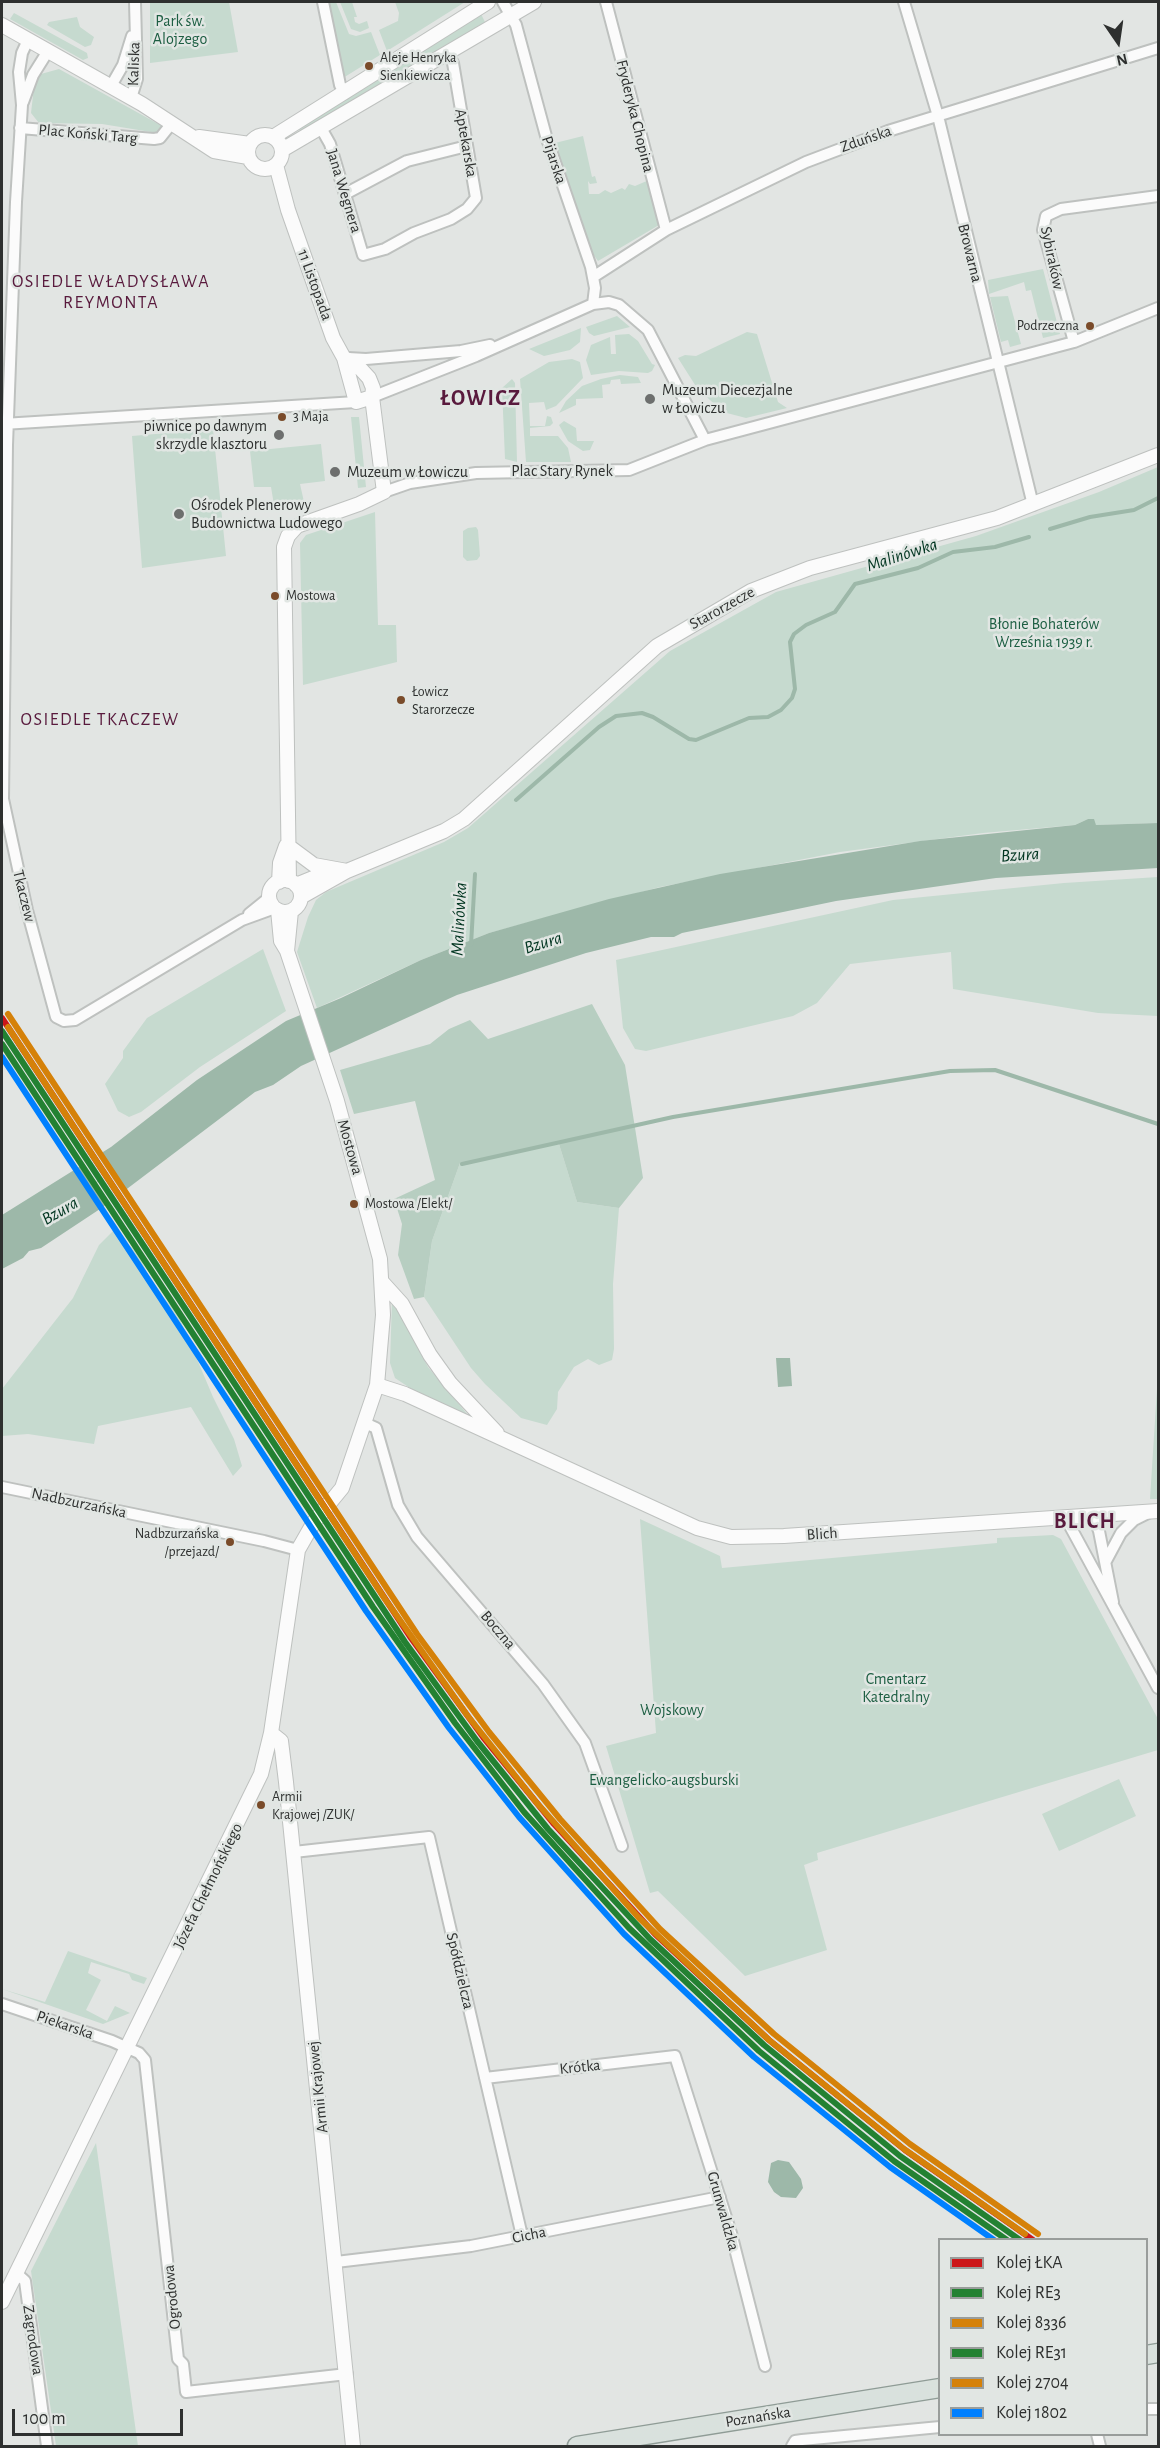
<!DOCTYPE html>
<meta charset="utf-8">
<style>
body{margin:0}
#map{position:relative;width:1160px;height:2448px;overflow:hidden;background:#e2e5e3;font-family:"Alegreya Sans",sans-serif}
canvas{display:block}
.frame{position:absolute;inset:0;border:3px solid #2e302f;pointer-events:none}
.legend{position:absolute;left:938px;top:2238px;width:210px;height:198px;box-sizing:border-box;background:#e1e6e3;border:2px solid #999d9b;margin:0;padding:8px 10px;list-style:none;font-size:18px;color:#2e302f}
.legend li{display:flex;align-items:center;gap:12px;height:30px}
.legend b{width:30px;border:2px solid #999d9b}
.north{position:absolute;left:1088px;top:12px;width:60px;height:60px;-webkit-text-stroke:4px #e1e6e3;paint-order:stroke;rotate:167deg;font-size:16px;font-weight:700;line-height:24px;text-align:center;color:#2e302f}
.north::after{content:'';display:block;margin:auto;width:21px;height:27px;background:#2e302f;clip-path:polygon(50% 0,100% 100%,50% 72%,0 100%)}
.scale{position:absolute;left:12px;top:2409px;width:171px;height:27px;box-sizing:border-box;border:3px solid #2e302f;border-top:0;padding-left:8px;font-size:18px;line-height:21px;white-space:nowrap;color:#2e302f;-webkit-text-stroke:4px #e1e6e3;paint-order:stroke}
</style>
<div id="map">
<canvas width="1160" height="2448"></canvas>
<div class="frame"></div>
<ul class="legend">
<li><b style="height:8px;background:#cc1719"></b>Kolej ŁKA</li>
<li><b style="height:8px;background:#238132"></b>Kolej RE3</li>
<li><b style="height:8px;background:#d58109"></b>Kolej 8336</li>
<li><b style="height:8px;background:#238132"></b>Kolej RE31</li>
<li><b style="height:8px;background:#d58109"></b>Kolej 2704</li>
<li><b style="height:8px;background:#0080ff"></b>Kolej 1802</li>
</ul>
<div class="north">N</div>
<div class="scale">100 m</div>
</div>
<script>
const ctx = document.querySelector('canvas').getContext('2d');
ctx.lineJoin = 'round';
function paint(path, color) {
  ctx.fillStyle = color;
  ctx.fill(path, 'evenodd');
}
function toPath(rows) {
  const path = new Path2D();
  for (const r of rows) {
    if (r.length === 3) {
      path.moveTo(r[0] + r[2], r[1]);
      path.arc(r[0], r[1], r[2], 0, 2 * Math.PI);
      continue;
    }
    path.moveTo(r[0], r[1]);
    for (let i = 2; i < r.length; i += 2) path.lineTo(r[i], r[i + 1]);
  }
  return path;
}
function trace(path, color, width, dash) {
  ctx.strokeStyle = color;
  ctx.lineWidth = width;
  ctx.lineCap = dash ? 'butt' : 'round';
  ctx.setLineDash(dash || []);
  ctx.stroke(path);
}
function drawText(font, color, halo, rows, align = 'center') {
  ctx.font = font + ' "Alegreya Sans",sans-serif';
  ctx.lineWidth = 5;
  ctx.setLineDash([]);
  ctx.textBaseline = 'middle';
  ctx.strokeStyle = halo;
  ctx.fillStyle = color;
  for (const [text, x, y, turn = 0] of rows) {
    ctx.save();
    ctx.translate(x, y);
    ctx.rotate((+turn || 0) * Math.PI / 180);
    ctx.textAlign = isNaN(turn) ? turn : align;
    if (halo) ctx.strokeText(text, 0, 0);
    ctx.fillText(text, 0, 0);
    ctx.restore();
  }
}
const green = toPath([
 [150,2,229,2,238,52,150,63],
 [328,2,336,2,349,34,356,36,371,32,380,55,343,78],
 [340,2,352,2,357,17,354,17,355,22,359,24,367,21,369,28,360,32,351,29],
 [395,2,465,2,387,51,379,30,398,21,399,13],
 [14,13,87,53,88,58,83,60,10,19],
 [481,14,485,22,302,134,297,126],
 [77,17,80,27,94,37,91,45,85,47,47,25,49,22],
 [59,69,162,126,163,129,157,133,102,124,39,123,31,113,34,87,41,74],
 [583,136,592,177,595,176,597,183,590,184,588,181,589,194,599,194,605,190,611,193,622,188,625,190,629,184,635,186,649,180,659,225,598,261,590,250,555,143],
 [1043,269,1060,334,1043,338,1031,290,1026,291,1024,282,989,294,988,280],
 [1008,296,1021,344,1010,347,1008,340,1001,342,990,297],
 [617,316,630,327,594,336,589,333,586,327],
 [581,328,580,342,570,350,544,356,529,349],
 [747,332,757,334,778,402,787,408,746,418,723,412,697,388,678,358,685,355,696,356],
 [629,334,638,341,652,364,655,365,652,371,648,373,619,371,591,375,586,360,591,345,610,337,611,354,616,354,615,335],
 [572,359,580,362,583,378,556,406,546,410,544,402,529,403,530,426,545,426,547,416,551,417,553,423,550,426,530,428,530,436,558,436,568,448,571,462,526,462,520,379,549,362],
 [620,375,638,377,641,383,621,384,620,379,611,380,610,384,602,385,603,398,576,399,576,405,559,413,566,401,582,386,601,379],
 [512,379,515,383,517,462,505,459,502,388],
 [351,417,359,417,366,487,358,488],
 [564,421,576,428,577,441,594,441,590,450,583,451,568,441,559,425],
 [213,429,226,556,142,568,132,436],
 [321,444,325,481,300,484,304,502,274,505,271,487,254,487,250,451],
 [1158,467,1158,823,1096,825,1088,819,1075,825,983,833,840,852,660,887,489,933,421,960,317,1008,297,952,308,917,316,900,326,892,444,842,468,828,670,651,776,592,976,536,1099,492],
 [375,512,378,625,396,625,397,662,303,685,300,543,306,535],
 [468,528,476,527,478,530,480,556,477,560,467,561,463,557,463,531],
 [1158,877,1158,1016,1098,1013,953,989,951,952,850,964,817,1003,793,1016,646,1051,635,1049,623,1028,616,960,893,900,1064,883],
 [263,949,286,1011,200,1067,141,1112,129,1117,118,1111,105,1084,123,1058,123,1051,147,1018],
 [559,1144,577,1202,619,1208,613,1284,614,1349,612,1360,599,1365,588,1359,574,1367,558,1392,557,1409,547,1425,521,1418,485,1384,471,1368,424,1297,432,1241,460,1163],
 [113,1231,138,1253,153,1286,177,1312,213,1397,234,1439,242,1466,233,1476,191,1407,98,1426,94,1444,28,1434,2,1436,2,1389,73,1298,99,1245],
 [392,1300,428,1367,468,1415,413,1390,395,1378,390,1363],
 [1158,1373,1158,1499,1150,1499],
 [640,1519,720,1556,722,1568,997,1543,997,1538,1053,1535,1061,1539,1158,1719,1158,1750,817,1853,818,1860,804,1865,827,1950,745,1976,658,1891,650,1893,606,1746,656,1733],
 [1119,1779,1136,1816,1059,1851,1042,1814],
 [68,1951,147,1978,144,1984,132,1980,129,1974,91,1962,88,1973,101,1980,86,2010,107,2021,115,2006,130,2013,103,2024,2,1989,45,2002],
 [96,2143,133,2411,138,2446,56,2446,31,2271]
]);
const forest = toPath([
 [592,1004,625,1065,643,1178,619,1208,577,1202,559,1144,460,1163,432,1241,424,1297,414,1299,398,1255,402,1224,394,1199,435,1180,415,1101,354,1114,340,1070,430,1044,449,1029,470,1020,488,1039]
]);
const water = toPath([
 [1088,819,1094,819,1096,825,1158,823,1158,868,996,878,836,901,682,933,674,937,651,937,586,953,457,995,301,1066,273,1085,255,1092,103,1207,41,1248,29,1251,23,1258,2,1269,2,1215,111,1147,197,1080,286,1021,341,998,421,960,489,933,609,899,720,874,920,841,1075,825],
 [776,1358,790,1358,792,1386,778,1387],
 [778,2160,789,2162,801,2179,803,2188,796,2198,781,2197,774,2192,768,2182,771,2163]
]);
const pier = toPath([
 [97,1151,125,1194,111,1205,96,1183,101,1180,96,1182,82,1161]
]);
const stream = toPath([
 [1050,529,1090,517,1134,510,1158,498],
 [516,800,599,727,616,716,642,713,653,717,689,739,696,740,749,718,768,717,781,710,792,698,795,689,790,642,794,634,806,625,835,612,855,584,918,568,953,552,995,547,1029,537],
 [471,945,475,874],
 [462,1164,673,1117,950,1071,995,1070,1158,1124]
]);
const minor = toPath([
 [323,2,340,85,345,93],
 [503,2,516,25,546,136,591,267,595,288,593,304],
 [606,2,666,230],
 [904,2,938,116,1033,505],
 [28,40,22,53,19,72,22,105,16,202,7,445,3,799,27,910,56,1017,64,1021,75,1020,242,920,275,908],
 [111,86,123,65,132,36],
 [131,98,137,79,135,2],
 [23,102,33,75,48,51],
 [20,128,154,139,160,138,172,123],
 [321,128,330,144,363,255,385,249,414,233,451,219,467,209,476,198,453,63,447,53],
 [345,194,407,161,467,146],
 [593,277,666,230,806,162,888,131,1158,48],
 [1074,342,1043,230,1046,216,1061,209,1158,196],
 [348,358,366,359,461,351,490,345],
 [372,397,476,356,593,304,609,302,619,305,648,330,705,440],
 [3,424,356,402],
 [384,492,410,483,476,473,629,470,705,440,1074,342,1158,308],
 [249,914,270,897],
 [365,1423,376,1428,398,1505,417,1537,543,1684,585,1743,622,1846],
 [2,1487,264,1541,298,1550],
 [1093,1516,1099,1531,1113,1602],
 [1070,1517,1071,1528,1158,1688],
 [1106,1561,1121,1533,1134,1520,1148,1513],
 [294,1852,429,1837,522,2236],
 [2,2004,112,2041,139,2053,145,2060,178,2359,183,2364,186,2392,347,2374],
 [485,2078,675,2056,731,2233,765,2366],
 [336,2262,471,2246,720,2197],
 [16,2273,25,2281,47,2446],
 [1146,2409,1158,2409],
 [1097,2434,1100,2446],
 [792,2446,795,2441,802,2440,940,2427]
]);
const tertiary = toPath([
 [2,25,142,104,214,151,248,157],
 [265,152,17],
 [199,137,250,144],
 [273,137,488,2],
 [282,150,534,2],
 [276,165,288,210,333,338,344,358,356,402,372,397],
 [287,845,314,865,347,871],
 [285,896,16],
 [289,881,284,547,288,536,297,526,359,504,384,492,372,397,373,388,369,378,357,365,344,358],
 [279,882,280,863,286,846],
 [296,885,323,874,336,873],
 [301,897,347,871,444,831,464,819,657,646,751,591,810,568,997,518,1158,455],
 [287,951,291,911],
 [383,1283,402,1304,430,1355,450,1383,497,1433],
 [377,1385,405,1394,697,1528,731,1537,784,1536,1158,1511],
 [271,1733,281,1741,286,1782,353,2446],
 [2,2302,261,1774,271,1733,298,1550,314,1522,342,1488,377,1385,383,1315,380,1259,337,1101,287,951,281,941,278,910]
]);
const primary = toPath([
 [1146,2355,1158,2353],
 [577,2446,940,2388]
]);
const rail1 = toPath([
 [2,1018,411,1638,483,1737,554,1824,655,1934,769,2040,905,2150,1033,2240]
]);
const rail2 = toPath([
 [2,1031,405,1642,477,1741,548,1829,650,1939,764,2045,900,2156,1020,2240]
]);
const rail3 = toPath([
 [8,1014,417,1634,489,1732,560,1819,660,1929,774,2034,910,2144,1038,2234]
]);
const rail4 = toPath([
 [2,1044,373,1607,455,1723,524,1812,629,1928,759,2051,894,2161,1007,2240]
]);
const rail5 = toPath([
 [8,1027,385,1599,467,1715,536,1802,639,1918,769,2040,904,2149,1025,2234]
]);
const rail6 = toPath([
 [2,1057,366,1611,449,1728,519,1817,624,1934,754,2057,890,2167,994,2240]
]);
const markers = [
 [369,66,5,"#7a4b2a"],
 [1090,326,5,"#7a4b2a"],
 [650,399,6,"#6d6f6e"],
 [282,417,5,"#7a4b2a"],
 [279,435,6,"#6d6f6e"],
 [335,472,6,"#6d6f6e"],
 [179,514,6,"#6d6f6e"],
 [275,596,5,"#7a4b2a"],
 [401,700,5,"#7a4b2a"],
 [354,1204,5,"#7a4b2a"],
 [230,1542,5,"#7a4b2a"],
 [261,1805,5,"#7a4b2a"]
];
const busNames = [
 ["Aleje Henryka",380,58],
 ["Sienkiewicza",380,76],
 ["Podrzeczna",1079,326,"right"],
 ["3 Maja",293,417],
 ["Mostowa",286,596],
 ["Łowicz",412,692],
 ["Starorzecze",412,710],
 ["Mostowa /Elekt/",365,1204],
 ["Nadbzurzańska",219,1534,"right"],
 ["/przejazd/",219,1552,"right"],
 ["Armii",272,1797],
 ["Krajowej /ZUK/",272,1815]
];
const parkNames = [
 ["Park św.",180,21],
 ["Alojzego",180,39],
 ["Błonie Bohaterów",1044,624],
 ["Września 1939 r.",1044,642],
 ["Cmentarz",896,1679],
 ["Katedralny",896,1697],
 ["Wojskowy",672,1710],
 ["Ewangelicko-augsburski",664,1780]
];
const streetNames = [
 ["Kaliska",134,64,-88],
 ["Fryderyka Chopina",635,116,76],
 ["Plac Koński Targ",88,134,5],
 ["Zduńska",866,139,-19],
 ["Aptekarska",466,143,80],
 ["Pijarska",554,160,72],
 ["Jana Wegnera",344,191,73],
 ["Browarna",970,253,76],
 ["Sybiraków",1052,258,78],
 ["11 Listopada",315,285,70],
 ["Plac Stary Rynek",562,471],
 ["Starorzecze",722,608,-29],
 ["Tkaczew",24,896,76],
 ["Mostowa",350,1147,74],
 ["Nadbzurzańska",79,1503,12],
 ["Blich",822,1534,-4],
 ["Boczna",498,1630,50],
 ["Józefa Chełmońskiego",208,1886,-64],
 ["Spółdzielcza",460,1971,77],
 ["Piekarska",65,2025,19],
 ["Krótka",580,2067,-6],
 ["Armii Krajowej",318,2087,-96],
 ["Grunwaldzka",723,2211,74],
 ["Cicha",529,2235,-11],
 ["Ogrodowa",172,2297,-96],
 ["Zagrodowa",33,2340,82],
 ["Poznańska",758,2417,-9]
];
const poiNames = [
 ["Muzeum Diecezjalne",662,390],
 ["w Łowiczu",662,408],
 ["piwnice po dawnym",267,426,"right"],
 ["skrzydle klasztoru",267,444,"right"],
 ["Muzeum w Łowiczu",347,472],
 ["Ośrodek Plenerowy",191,505],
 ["Budownictwa Ludowego",191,523]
];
const neighbourhoodNames = [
 ["OSIEDLE WŁADYSŁAWA",111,282],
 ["REYMONTA",111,303],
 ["OSIEDLE TKACZEW",100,720]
];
const waterNames = [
 ["Malinówka",902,555,-18],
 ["Bzura",1020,855,-4],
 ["Malinówka",459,919,-87],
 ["Bzura",543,943,-17],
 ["Bzura",60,1211,-30]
];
const districtNames = [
 ["ŁOWICZ",481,398],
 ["BLICH",1085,1521]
];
paint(green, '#c6dacf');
paint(forest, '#b7cec1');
paint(water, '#9db8a9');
paint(pier, '#e2e5e3');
trace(stream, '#9db8a9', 4);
trace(minor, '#bec1bf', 14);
trace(tertiary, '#bec1bf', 16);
trace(primary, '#8f9c96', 21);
trace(minor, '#fbfbfb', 10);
trace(tertiary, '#fbfbfb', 14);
trace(primary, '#d9e1dd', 18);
trace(rail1, '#cc1719', 6);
trace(rail2, '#238132', 6);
trace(rail3, '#d58109', 6);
trace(rail4, '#238132', 6);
trace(rail5, '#d58109', 6);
trace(rail6, '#0080ff', 6);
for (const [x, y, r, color] of markers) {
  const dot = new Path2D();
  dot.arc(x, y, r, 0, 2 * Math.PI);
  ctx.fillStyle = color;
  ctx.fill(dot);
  trace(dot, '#e1e6e3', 2);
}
drawText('14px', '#2e302f', '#e1e6e3', busNames, 'left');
drawText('16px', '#1c5e42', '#e1e6e3', parkNames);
drawText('16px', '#2e302f', '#e1e6e3', streetNames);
drawText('16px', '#2e302f', '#e1e6e3', poiNames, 'left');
ctx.letterSpacing = '1.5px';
drawText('18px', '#591a3d', '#e1e6e3', neighbourhoodNames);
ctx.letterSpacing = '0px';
drawText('italic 18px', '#003520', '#e1e6e3', waterNames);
ctx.letterSpacing = '1.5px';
drawText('bold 22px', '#591a3d', '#e1e6e3', districtNames);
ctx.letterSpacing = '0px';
</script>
